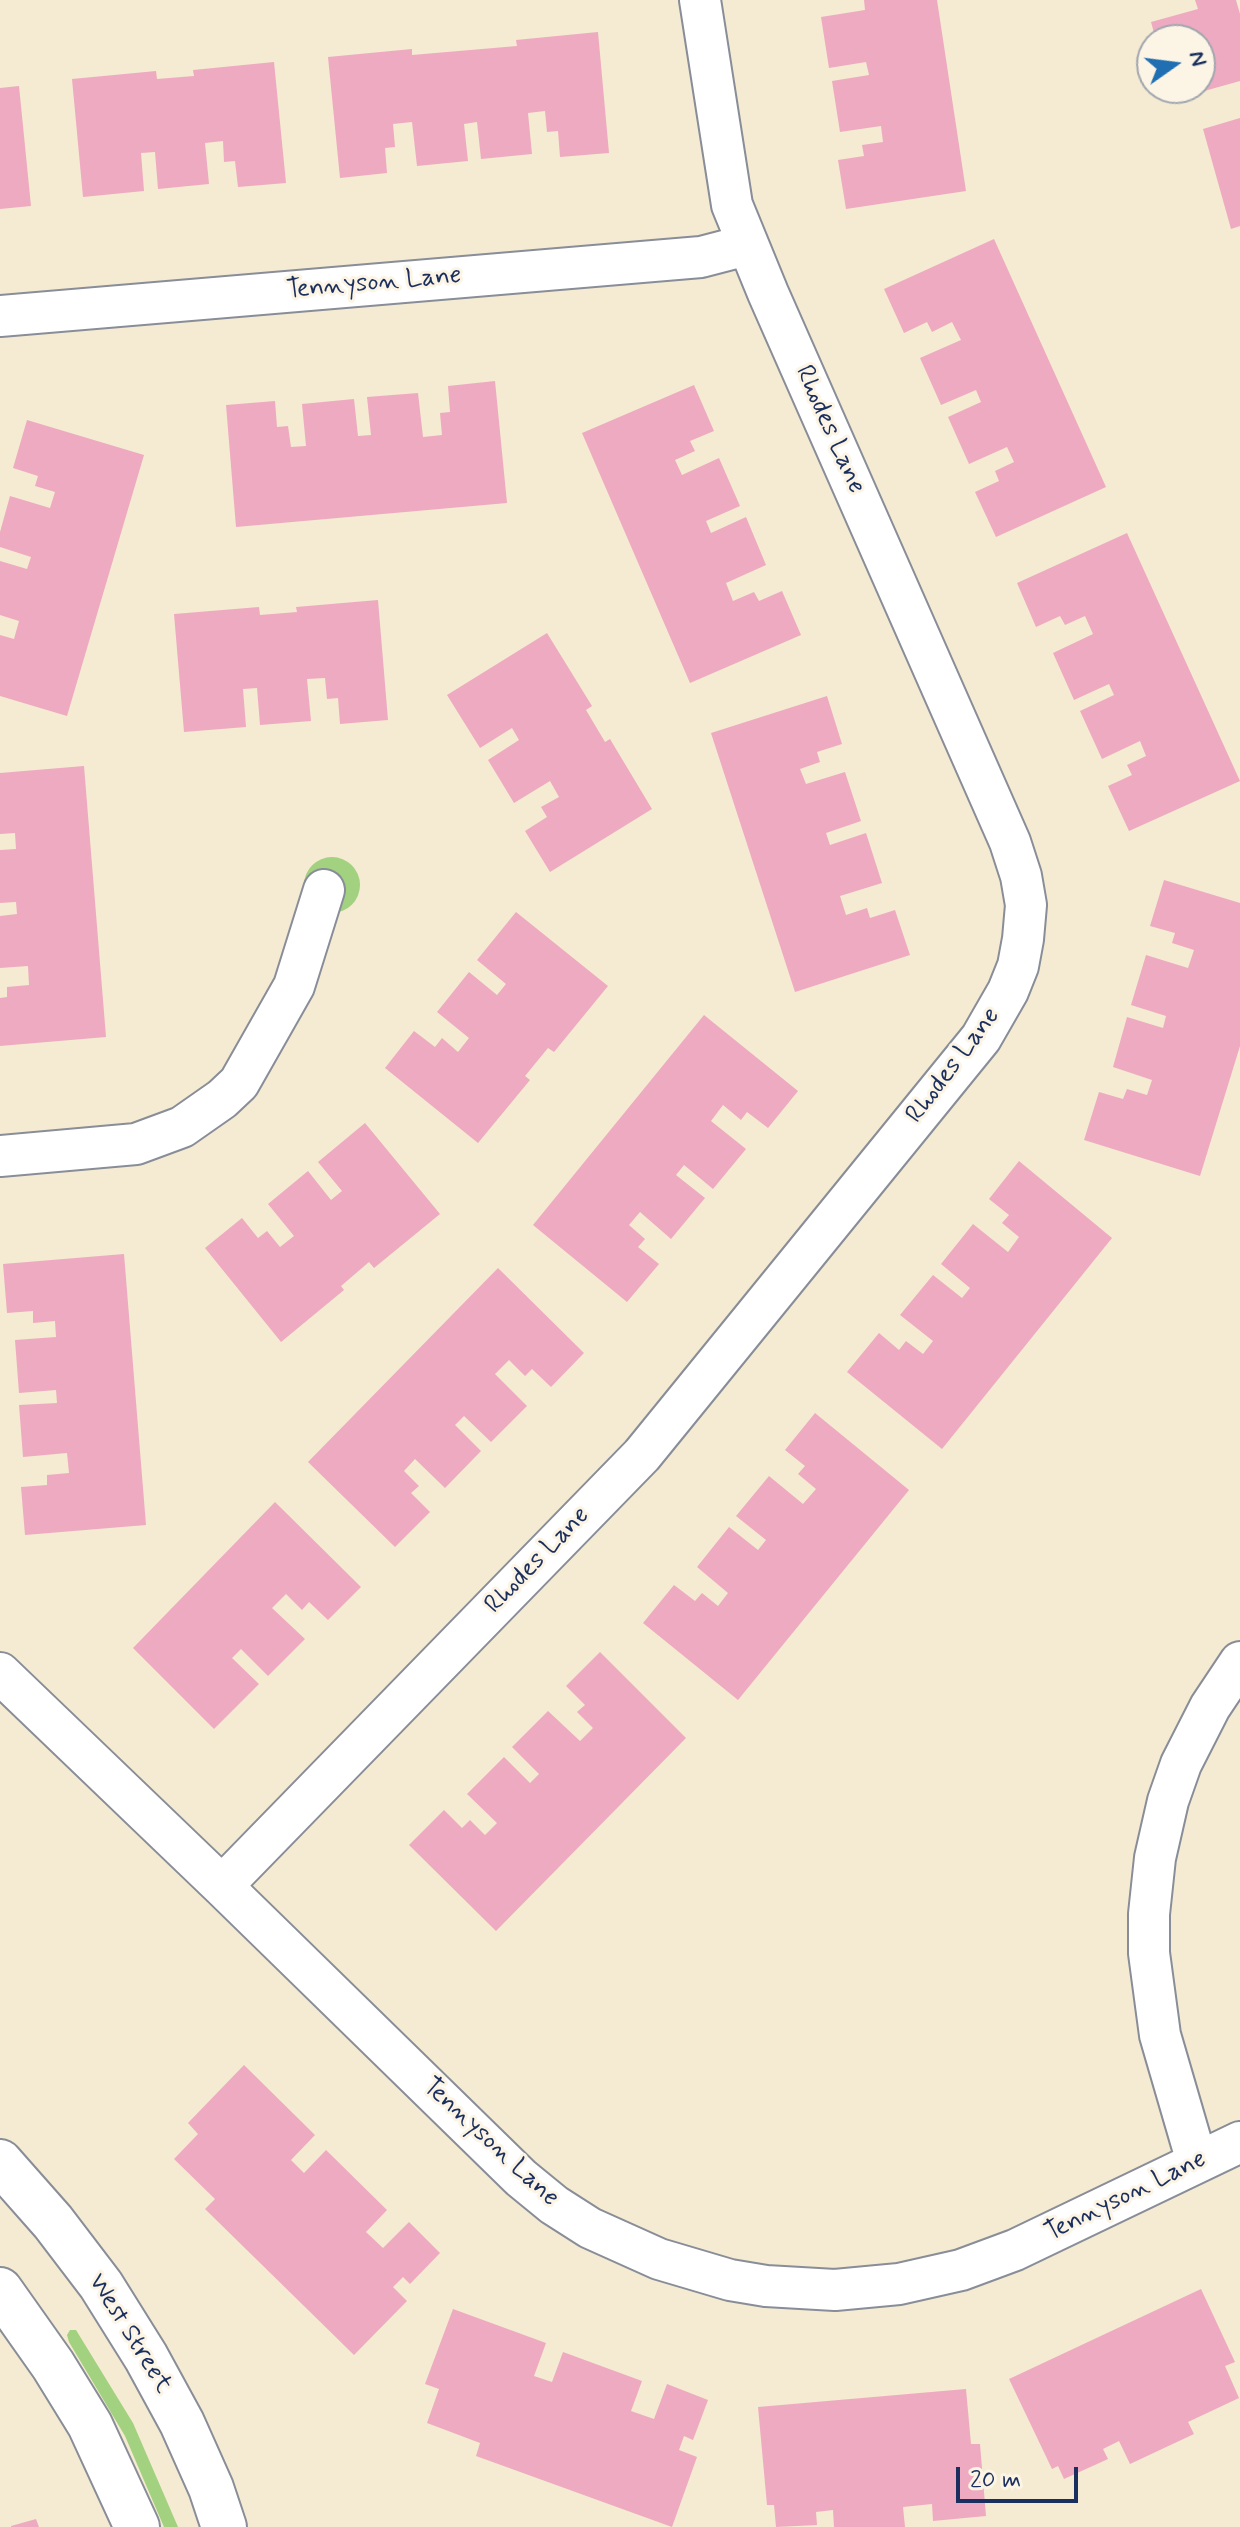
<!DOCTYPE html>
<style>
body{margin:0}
#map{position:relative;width:1240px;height:2527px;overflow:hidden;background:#f4ebd2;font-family:Mynerve,sans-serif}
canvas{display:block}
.north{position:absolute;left:1136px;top:24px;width:80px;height:80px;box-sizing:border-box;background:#fcf5e5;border:2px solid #a2a6af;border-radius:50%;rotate:76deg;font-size:22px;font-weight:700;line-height:32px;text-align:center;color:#1b2f5e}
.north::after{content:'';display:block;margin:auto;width:28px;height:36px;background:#1f6fb2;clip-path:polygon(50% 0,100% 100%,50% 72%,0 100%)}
.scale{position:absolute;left:956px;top:2467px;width:122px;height:36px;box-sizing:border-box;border:4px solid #1b2f5e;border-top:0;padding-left:10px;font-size:24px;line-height:28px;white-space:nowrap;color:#1b2f5e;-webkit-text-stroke:6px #fcf5e5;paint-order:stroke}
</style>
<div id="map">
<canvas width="1240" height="2527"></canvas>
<div class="north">N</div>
<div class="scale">20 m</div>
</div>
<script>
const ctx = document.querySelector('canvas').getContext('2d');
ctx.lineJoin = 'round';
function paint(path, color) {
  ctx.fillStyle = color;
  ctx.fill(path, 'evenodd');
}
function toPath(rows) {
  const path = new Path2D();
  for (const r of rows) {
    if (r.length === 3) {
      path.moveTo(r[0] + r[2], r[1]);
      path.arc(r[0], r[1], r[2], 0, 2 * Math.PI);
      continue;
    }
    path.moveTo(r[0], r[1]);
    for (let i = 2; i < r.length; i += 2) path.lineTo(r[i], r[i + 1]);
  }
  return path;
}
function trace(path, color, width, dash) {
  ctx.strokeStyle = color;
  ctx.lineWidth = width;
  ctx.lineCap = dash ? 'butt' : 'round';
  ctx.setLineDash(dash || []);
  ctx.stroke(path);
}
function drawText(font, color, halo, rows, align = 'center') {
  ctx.font = font + ' Mynerve,sans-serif';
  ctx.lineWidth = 6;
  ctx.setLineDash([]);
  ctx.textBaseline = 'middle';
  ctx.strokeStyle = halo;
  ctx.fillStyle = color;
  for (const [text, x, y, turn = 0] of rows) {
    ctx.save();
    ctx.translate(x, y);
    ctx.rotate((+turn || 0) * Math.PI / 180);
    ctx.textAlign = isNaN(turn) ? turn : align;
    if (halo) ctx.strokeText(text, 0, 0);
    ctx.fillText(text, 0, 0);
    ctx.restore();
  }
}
const green = toPath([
 [332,885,28],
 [70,2330,76,2330,133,2423,178,2527,164,2527,125,2436,69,2342,67,2335]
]);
const building = toPath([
 [864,0,937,0,966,191,846,209,838,160,864,156,862,145,883,142,881,126,840,132,832,81,869,75,866,62,829,68,821,17,865,10],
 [1195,0,1236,0,1240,14,1240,81,1172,100,1169,88,1200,88,1200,40,1156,40,1151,22,1198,9],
 [598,32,609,153,560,157,558,131,547,132,545,111,528,113,532,154,481,159,477,122,464,124,468,161,417,166,412,122,393,124,395,147,385,148,387,173,340,178,328,57,412,49,412,55,517,46,516,40],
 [274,62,286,183,238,187,235,161,224,162,223,141,205,143,209,184,158,189,155,152,141,153,144,191,83,197,72,79,156,71,157,79,194,76,193,70],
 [19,86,31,206,0,209,0,88],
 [1240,118,1240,226,1231,229,1203,129],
 [994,239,1106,487,996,537,975,492,999,481,995,471,1014,462,1007,447,969,464,948,417,981,402,976,390,941,405,920,358,961,340,952,322,932,332,927,322,904,333,884,289],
 [495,381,507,503,236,527,226,405,275,401,277,427,288,426,291,447,306,446,302,404,354,399,358,436,371,435,367,397,418,393,423,437,442,435,440,413,450,412,448,386],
 [694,385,714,431,690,441,695,451,675,460,682,475,719,458,740,506,706,521,711,533,746,517,766,565,726,583,733,601,754,592,759,601,782,591,801,635,690,683,582,433],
 [27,420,144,455,67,716,0,696,0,635,14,639,19,621,0,615,0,561,27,569,31,557,0,547,0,532,10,496,50,508,55,492,35,486,38,476,13,468],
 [1127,533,1240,781,1129,831,1108,786,1132,775,1127,765,1146,756,1140,741,1102,759,1080,711,1114,695,1109,684,1074,700,1053,653,1093,634,1085,616,1065,625,1060,616,1036,627,1017,583],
 [378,600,388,720,340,724,338,698,327,699,325,678,307,679,311,721,260,725,257,688,243,689,246,727,184,732,174,614,259,607,260,615,297,612,296,607],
 [547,633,592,706,586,710,605,742,610,739,652,809,550,872,525,831,547,817,541,807,559,797,550,781,514,803,488,760,519,740,512,728,480,748,447,695],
 [827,696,842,744,817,752,820,762,800,769,806,784,845,772,861,821,826,833,830,845,866,833,882,883,840,896,846,915,867,908,870,918,895,910,910,955,795,992,711,733],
 [84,766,106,1037,0,1046,0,998,7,997,7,987,29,985,28,966,0,968,0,916,17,914,16,902,0,903,0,850,16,849,15,833,0,834,0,773],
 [1164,880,1240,903,1240,1046,1200,1176,1084,1140,1099,1092,1123,1099,1127,1089,1147,1095,1152,1080,1113,1067,1127,1017,1163,1028,1166,1016,1131,1005,1146,955,1188,968,1194,950,1172,943,1175,933,1150,926],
 [516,912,608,986,554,1052,548,1048,525,1076,530,1080,478,1143,385,1068,414,1031,435,1047,442,1038,458,1052,469,1038,437,1012,469,972,497,995,506,984,477,960],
 [704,1015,798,1091,768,1128,747,1112,741,1120,723,1105,711,1121,746,1149,713,1189,684,1165,676,1175,705,1198,671,1239,640,1212,629,1225,645,1239,638,1247,659,1264,627,1302,533,1225],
 [365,1123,440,1214,374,1268,369,1262,341,1286,344,1290,281,1342,205,1248,242,1218,258,1238,267,1231,280,1247,294,1236,268,1204,308,1171,331,1200,342,1191,318,1162],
 [1019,1161,1112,1238,942,1449,847,1372,879,1333,899,1350,906,1341,923,1354,933,1341,900,1315,933,1275,962,1298,970,1288,941,1264,973,1224,1008,1252,1019,1237,1002,1223,1009,1215,989,1199],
 [124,1254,146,1525,25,1535,21,1487,47,1485,47,1475,69,1473,67,1453,23,1457,19,1405,57,1403,56,1390,19,1393,15,1340,56,1337,55,1321,33,1323,33,1311,7,1313,3,1264],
 [498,1268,584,1353,551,1387,532,1369,525,1376,509,1360,495,1374,527,1406,491,1442,464,1416,455,1425,481,1451,445,1488,415,1459,404,1471,419,1486,411,1493,430,1512,395,1547,308,1462],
 [815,1413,909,1490,738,1700,643,1623,674,1585,695,1601,702,1593,718,1606,728,1593,697,1567,729,1527,758,1550,766,1540,736,1516,769,1476,803,1504,816,1489,798,1474,805,1466,785,1450],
 [275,1502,361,1587,328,1620,309,1602,302,1610,286,1594,272,1608,305,1639,268,1676,241,1649,232,1658,259,1684,214,1729,133,1648],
 [600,1652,686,1738,496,1931,409,1845,444,1810,462,1828,470,1820,485,1835,497,1823,467,1794,504,1757,530,1783,539,1774,512,1747,548,1711,580,1741,593,1728,577,1712,585,1705,566,1686],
 [244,2065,315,2135,291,2160,304,2173,326,2150,387,2210,366,2232,383,2248,409,2222,440,2253,410,2284,403,2277,393,2287,407,2301,354,2355,205,2209,215,2199,174,2159,198,2134,188,2123],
 [1201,2289,1235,2362,1225,2366,1239,2398,1188,2422,1194,2434,1130,2464,1119,2441,1103,2449,1108,2459,1064,2479,1058,2466,1052,2469,1009,2379],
 [453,2309,546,2343,534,2376,552,2382,563,2352,642,2381,631,2411,654,2419,667,2384,708,2400,693,2440,684,2436,679,2450,697,2457,672,2527,476,2456,480,2443,427,2423,439,2389,425,2384],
 [966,2389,971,2444,980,2444,986,2516,933,2521,932,2504,903,2507,905,2527,834,2527,833,2510,816,2512,817,2525,776,2527,774,2505,767,2505,758,2407],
 [36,2519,39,2527,11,2527,11,2526]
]);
const minor = toPath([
 [0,316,701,257,747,245],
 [0,1156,136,1144,182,1127,222,1099,239,1083,294,986,324,890],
 [0,1673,222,1886,521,2178,554,2205,590,2228,659,2259,730,2280,766,2286,835,2290,899,2284,961,2270,1015,2250,1240,2142],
 [222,1886,642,1455,981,1038,1008,991,1018,966,1023,939,1026,905,1021,876,1010,842,768,293,732,205,700,0],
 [1197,2162,1160,2035,1149,1953,1149,1914,1155,1858,1168,1801,1181,1764,1210,1707,1240,1662]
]);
const tertiary = toPath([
 [0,2162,53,2222,101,2285,146,2357,182,2423,211,2488,224,2527],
 [0,2290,53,2365,90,2425,137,2527]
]);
const streetNames = [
 ["Tennyson Lane",374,284,-5],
 ["Rhodes Lane",829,430,66],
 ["Rhodes Lane",954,1066,-53],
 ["Rhodes Lane",538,1561,-46],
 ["Tennyson Lane",490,2143,43],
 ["Tennyson Lane",1126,2197,-26],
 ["West Street",129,2334,58]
];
paint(green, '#a2d17f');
paint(building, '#eeaac0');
trace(minor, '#888d98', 44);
trace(tertiary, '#888d98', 48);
trace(minor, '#fff', 40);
trace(tertiary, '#fff', 44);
drawText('26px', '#1b2f5e', '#fcf5e5', streetNames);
</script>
